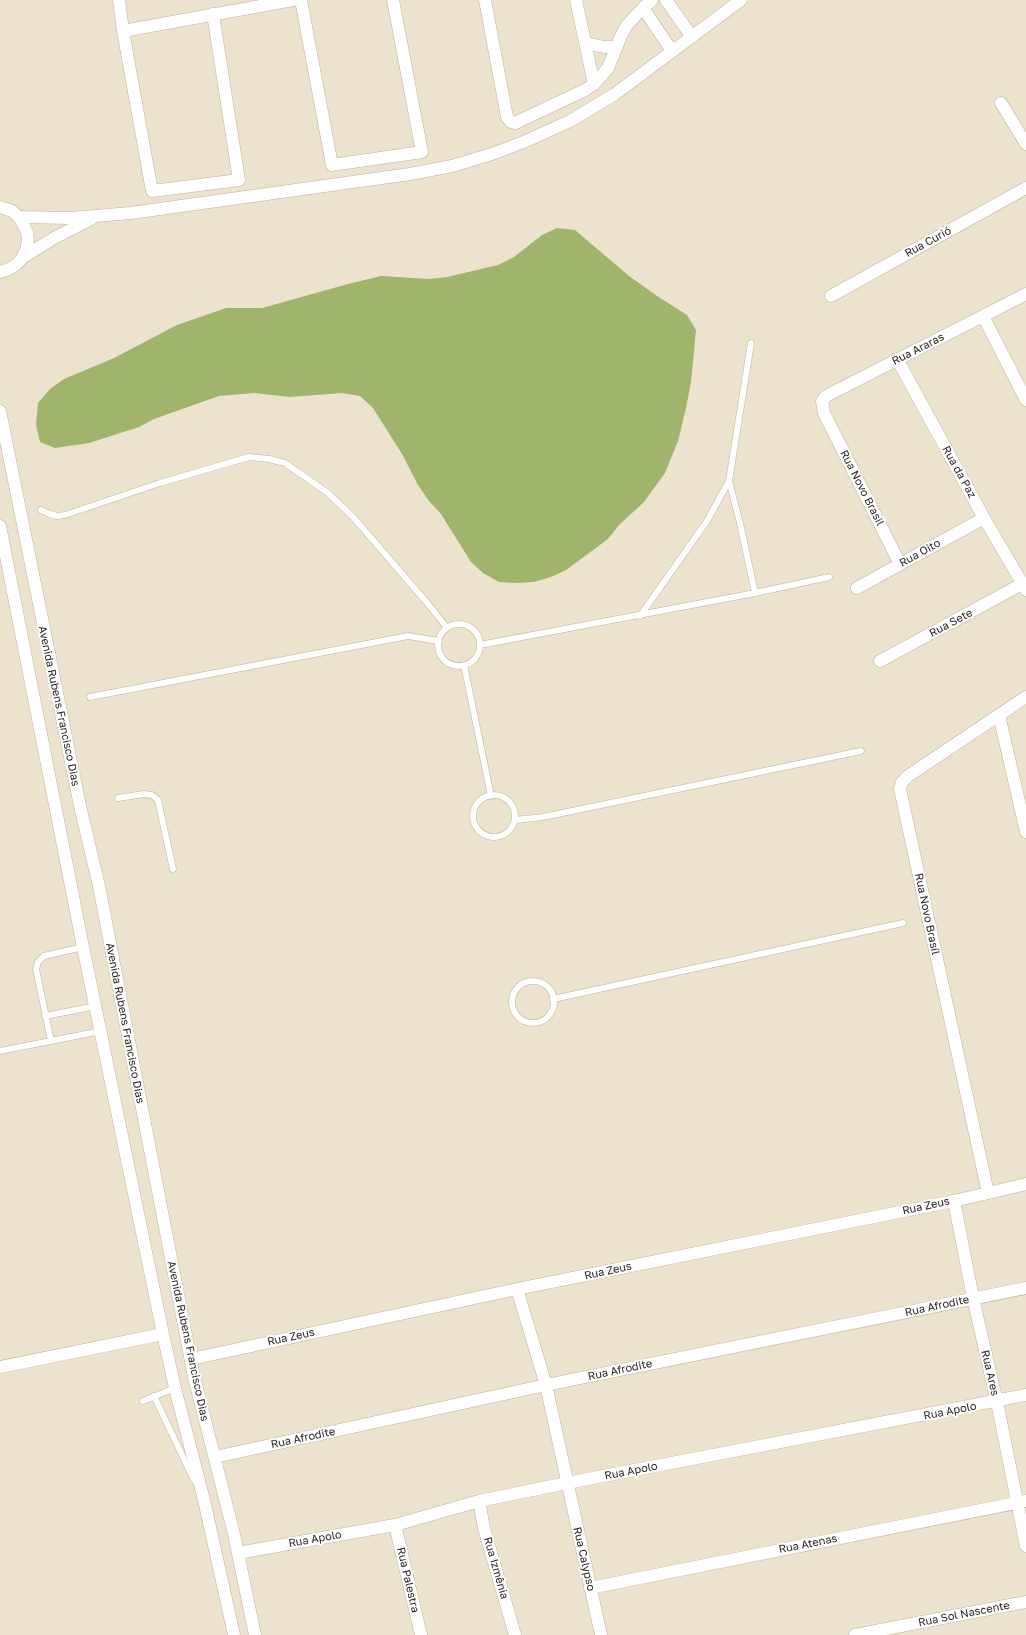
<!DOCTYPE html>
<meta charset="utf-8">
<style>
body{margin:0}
canvas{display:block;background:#ece2ce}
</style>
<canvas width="1026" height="1635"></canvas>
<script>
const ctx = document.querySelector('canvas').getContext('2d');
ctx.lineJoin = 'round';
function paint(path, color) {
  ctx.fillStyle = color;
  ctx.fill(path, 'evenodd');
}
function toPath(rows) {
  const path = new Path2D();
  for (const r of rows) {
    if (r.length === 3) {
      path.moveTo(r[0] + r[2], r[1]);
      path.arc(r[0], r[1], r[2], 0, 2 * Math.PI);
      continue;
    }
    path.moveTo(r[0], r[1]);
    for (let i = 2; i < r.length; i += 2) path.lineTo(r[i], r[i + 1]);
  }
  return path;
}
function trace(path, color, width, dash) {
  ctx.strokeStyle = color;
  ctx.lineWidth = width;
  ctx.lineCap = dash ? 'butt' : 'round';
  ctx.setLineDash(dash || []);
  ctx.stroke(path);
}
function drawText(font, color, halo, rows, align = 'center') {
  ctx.font = font + ' "Golos Text",sans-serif';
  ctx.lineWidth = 4;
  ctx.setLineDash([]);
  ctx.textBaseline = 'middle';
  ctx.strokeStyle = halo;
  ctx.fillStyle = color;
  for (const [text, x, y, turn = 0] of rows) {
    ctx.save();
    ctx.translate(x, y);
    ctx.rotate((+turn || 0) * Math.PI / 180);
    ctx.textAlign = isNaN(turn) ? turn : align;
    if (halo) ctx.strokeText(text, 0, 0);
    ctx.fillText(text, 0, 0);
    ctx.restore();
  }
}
const water = toPath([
 [557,228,575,230,629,276,657,296,687,315,696,330,691,382,686,408,678,441,665,473,644,502,619,525,608,539,566,570,551,577,534,582,516,583,499,582,483,573,471,562,441,514,429,501,418,485,402,454,373,408,360,396,342,393,290,397,254,393,219,396,154,419,139,427,89,443,55,448,40,442,36,425,38,403,50,389,64,379,114,358,177,325,226,308,262,308,348,284,381,276,429,279,447,277,498,265,514,257,542,235]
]);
const service = toPath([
 [729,481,740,523,755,593],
 [41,510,50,514,57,516,65,515,160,483,249,457,269,459,285,463,328,493,353,517,429,605,447,628],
 [640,616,707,521,729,481,751,343],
 [459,645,21],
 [480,645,755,593,829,577],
 [464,665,491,796],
 [90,697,408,636,439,641],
 [494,816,21],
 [118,798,144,794,152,795,158,800,173,869],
 [515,820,543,817,861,751],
 [533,1002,21],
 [553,999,903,923],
 [45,1016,96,1006],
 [51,1041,36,969,38,962,44,956,83,947],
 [0,1051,101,1031],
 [154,1396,194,1480],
 [143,1401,175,1388]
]);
const minor = toPath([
 [119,0,123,31,152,191,239,180,213,14],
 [301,0,332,165,422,152,393,0],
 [485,0,507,117,511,122,515,123,585,90,594,84,608,68,621,36,627,25,643,8,652,0],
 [576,0,594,84],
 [666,0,692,37],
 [643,8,672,51],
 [123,31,293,0],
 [586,43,604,47,617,47],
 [1001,103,1026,144],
 [0,207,12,211,19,217,27,232,28,241,26,250,22,258,17,264,9,269,0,272],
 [19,217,71,218,131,213,410,174,452,166,492,154,526,141,570,121,615,94,741,0],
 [22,258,54,238,91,219],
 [831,296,1026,188],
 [983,316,1026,400],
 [897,359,984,518,1026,590],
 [0,411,80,806,99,886,194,1377,234,1534,255,1635],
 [0,526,83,947,163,1334,175,1388,204,1500,234,1635],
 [900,564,824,413,822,401,826,396,1026,294],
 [857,588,984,518],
 [880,661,1022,584],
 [999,715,1026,832],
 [988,1193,900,789,902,782,908,776,1026,697],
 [954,1201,973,1298,997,1402,1026,1546],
 [517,1289,546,1385,601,1635],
 [191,1359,517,1289,954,1201,1026,1184],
 [0,1367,163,1334],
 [215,1457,546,1385,1026,1288],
 [479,1501,484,1528,515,1635],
 [395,1525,421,1635],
 [238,1553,395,1525,479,1501,567,1483,1026,1395],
 [590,1588,1026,1501],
 [855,1635,1026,1602]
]);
const streetNames = [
 ["Rua Curió",928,242,-29],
 ["Rua Araras",918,349,-27],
 ["Rua da Paz",959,472,61],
 ["Rua Novo Brasil",862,488,63],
 ["Rua Oito",920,553,-29],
 ["Rua Sete",951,623,-28],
 ["Avenida Rubens Francisco Dias",59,706,78],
 ["Rua Novo Brasíl",927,914,78],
 ["Avenida Rubens Francisco Dias",125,1023,79],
 ["Rua Zeus",926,1206,-12],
 ["Rua Zeus",608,1271,-12],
 ["Rua Afrodite",937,1306,-12],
 ["Rua Zeus",291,1337,-12],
 ["Avenida Rubens Francisco Dias",188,1341,78],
 ["Rua Afrodite",620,1370,-12],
 ["Rua Ares",990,1373,77],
 ["Rua Apolo",950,1411,-11],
 ["Rua Afrodite",303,1438,-12],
 ["Rua Apolo",631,1471,-11],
 ["Rua Apolo",315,1539,-10],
 ["Rua Atenas",808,1544,-11],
 ["Rua Calypso",584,1559,77],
 ["Rua Izmênia",496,1568,74],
 ["Rua Palestra",408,1580,77],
 ["Rua Sol Nascente",964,1614,-11]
];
paint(water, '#a0b46c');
trace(service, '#bcb29f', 7);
trace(minor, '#bcb29f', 13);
trace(service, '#fff', 6);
trace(minor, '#fff', 12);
drawText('11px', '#2a271f', '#fff', streetNames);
</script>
